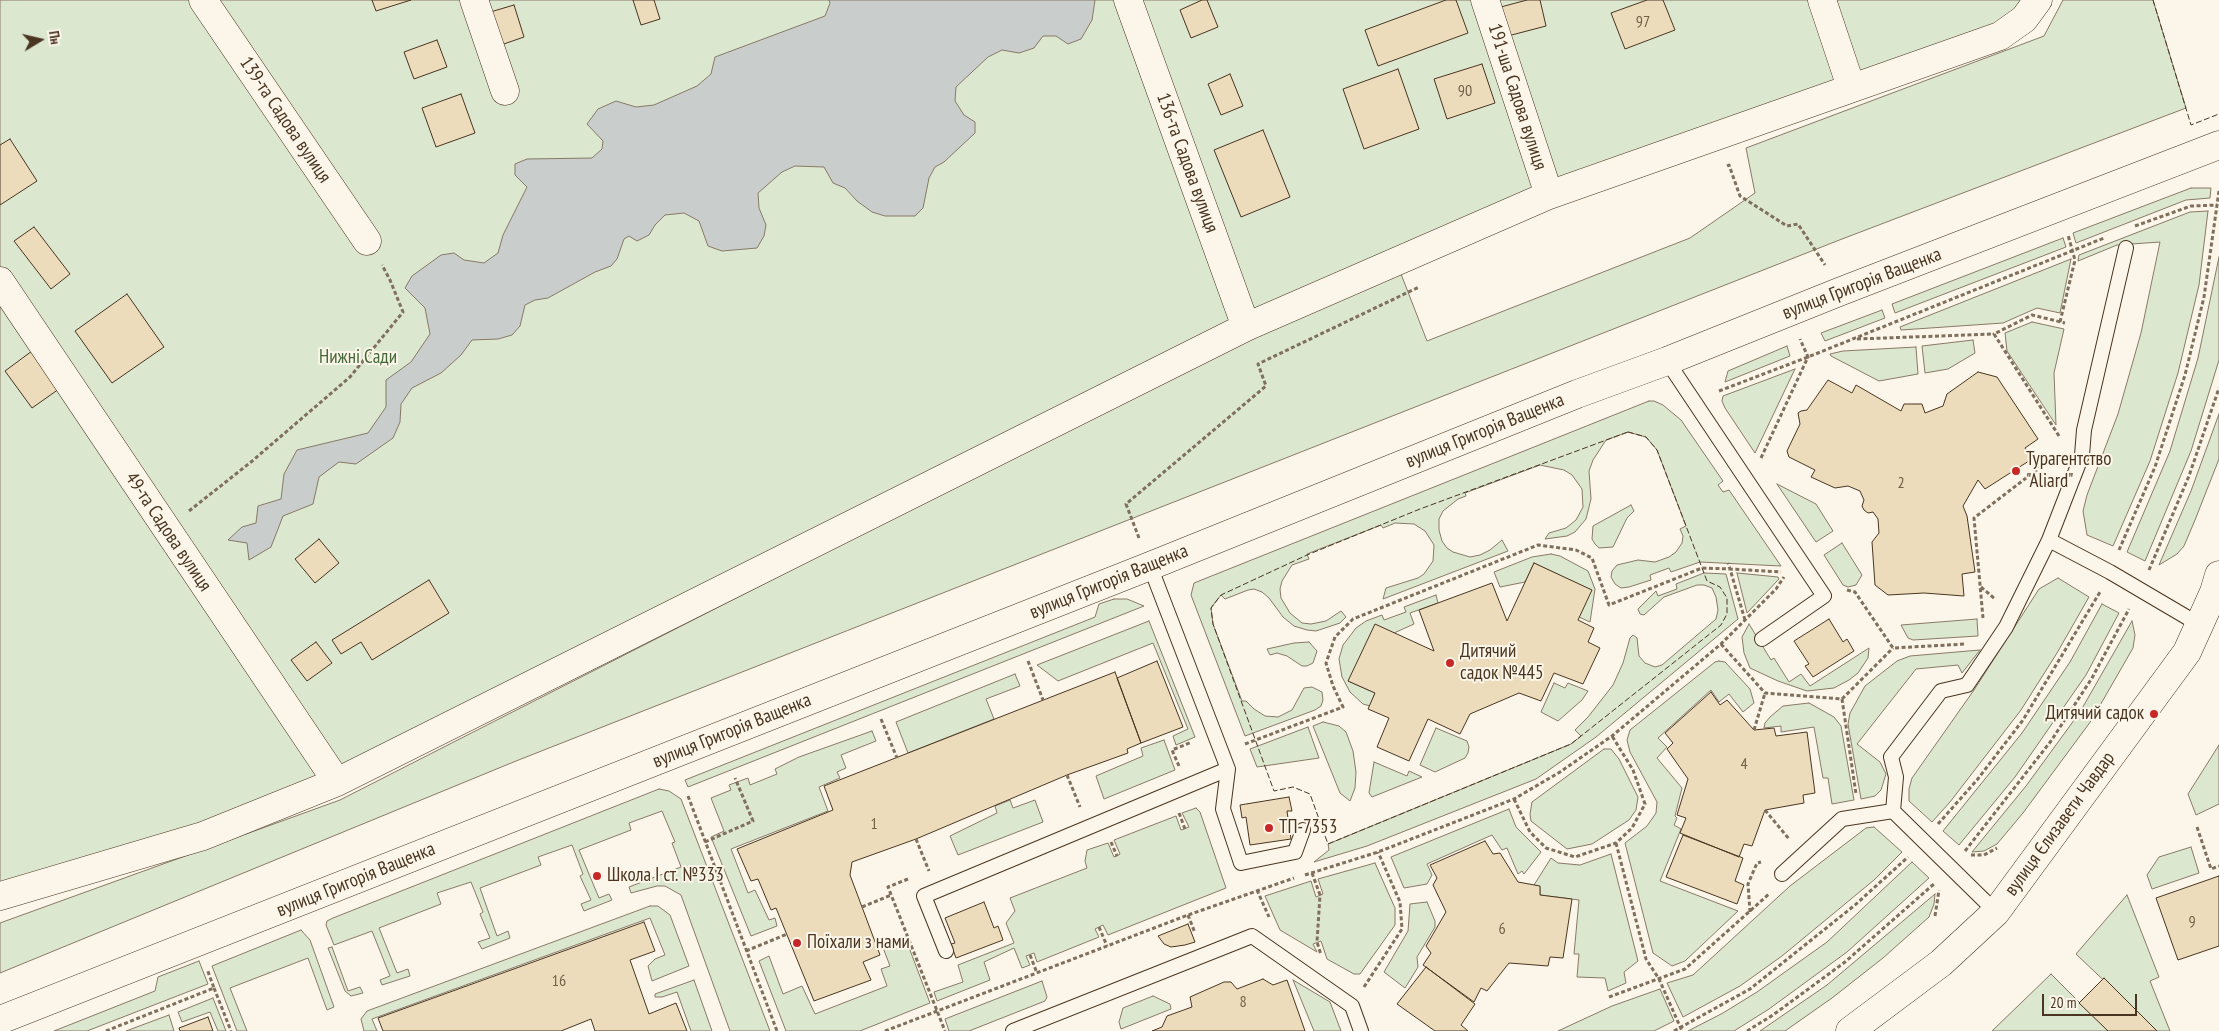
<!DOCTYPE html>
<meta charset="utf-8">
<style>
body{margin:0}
#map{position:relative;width:2219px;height:1031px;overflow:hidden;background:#fbf6e9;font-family:"PT Sans Narrow",sans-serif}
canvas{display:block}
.north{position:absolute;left:15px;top:15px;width:50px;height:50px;-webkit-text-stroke:4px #fbf6e9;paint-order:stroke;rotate:81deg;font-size:14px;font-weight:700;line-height:20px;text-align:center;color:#4a3520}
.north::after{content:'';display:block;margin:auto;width:18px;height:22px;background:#4a3520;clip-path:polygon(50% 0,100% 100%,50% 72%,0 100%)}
.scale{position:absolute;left:2042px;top:994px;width:95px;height:22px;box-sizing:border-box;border:2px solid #4a3520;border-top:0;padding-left:6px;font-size:15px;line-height:18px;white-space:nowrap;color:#4a3520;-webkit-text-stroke:4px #fbf6e9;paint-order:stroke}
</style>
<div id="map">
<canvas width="2219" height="1031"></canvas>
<div class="north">Пн</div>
<div class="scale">20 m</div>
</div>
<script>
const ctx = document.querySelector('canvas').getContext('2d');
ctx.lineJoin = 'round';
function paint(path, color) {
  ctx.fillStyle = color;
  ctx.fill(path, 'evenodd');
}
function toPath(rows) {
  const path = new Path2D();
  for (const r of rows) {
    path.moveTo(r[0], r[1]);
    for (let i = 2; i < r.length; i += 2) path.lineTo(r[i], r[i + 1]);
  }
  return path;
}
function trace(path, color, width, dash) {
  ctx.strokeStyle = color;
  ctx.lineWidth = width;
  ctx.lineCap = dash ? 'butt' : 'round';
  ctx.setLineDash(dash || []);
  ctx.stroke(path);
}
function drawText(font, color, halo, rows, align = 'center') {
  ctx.font = font + ' "PT Sans Narrow",sans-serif';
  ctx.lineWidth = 4;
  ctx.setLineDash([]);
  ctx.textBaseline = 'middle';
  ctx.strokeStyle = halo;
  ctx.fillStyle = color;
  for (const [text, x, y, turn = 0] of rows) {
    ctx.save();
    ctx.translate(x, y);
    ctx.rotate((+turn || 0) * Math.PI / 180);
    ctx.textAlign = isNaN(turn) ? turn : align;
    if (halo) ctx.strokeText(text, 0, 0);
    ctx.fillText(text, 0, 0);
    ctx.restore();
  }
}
const green = toPath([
 [0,0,2023,0,2015,12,1991,30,1536,186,323,777,200,823,0,885,0,0],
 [2063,0,2153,0,2186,108,1842,239,516,761,0,973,0,923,340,800,1240,341,1401,274,1427,341,1690,238,1755,193,1746,148,2044,36,2063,0],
 [2191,188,2211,188,2210,198,2186,200,2076,243,2073,233,2191,188],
 [2208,211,2199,285,2178,373,2150,461,2113,546,2087,535,2083,511,2087,495,2118,414,2141,333,2160,242,2117,245,2078,261,2079,255,2190,212,2208,211],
 [2063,238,2066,247,1895,313,1892,304,2063,238],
 [2219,257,2219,360,2191,451,2145,561,2127,552,2170,451,2198,358,2219,257],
 [2071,259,2060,313,2037,308,2003,323,1901,330,1900,327,2071,259],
 [1882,310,1885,318,1825,341,1821,333,1882,310],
 [2032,322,2064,329,2054,373,2056,425,2007,351,2005,333,2032,322],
 [1973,340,1975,353,1948,369,1925,373,1922,346,1973,340],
 [1787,346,1790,356,1725,382,1728,371,1787,346],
 [1916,347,1918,374,1879,381,1831,356,1830,354,1843,351,1916,347],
 [1795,369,1755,453,1725,408,1722,401,1723,396,1795,369],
 [1649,401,1654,401,1663,405,1681,420,1723,481,1718,485,1723,492,1729,490,1781,566,1700,562,1671,572,1669,568,1650,575,1651,580,1629,587,1621,588,1615,584,1611,577,1612,571,1617,565,1638,560,1655,562,1669,557,1676,552,1682,543,1683,536,1680,529,1686,526,1657,450,1646,437,1628,432,1606,440,1593,460,1589,471,1591,499,1586,519,1575,532,1567,536,1545,539,1549,533,1566,528,1576,520,1583,507,1582,489,1572,475,1564,470,1540,465,1465,493,1466,496,1458,499,1443,511,1439,519,1439,530,1442,541,1447,548,1453,552,1470,557,1480,555,1490,550,1502,540,1508,551,1383,599,1386,588,1418,578,1424,574,1433,561,1434,545,1425,531,1414,524,1395,523,1383,528,1381,525,1307,554,1309,559,1292,565,1282,581,1280,589,1281,598,1290,613,1302,623,1311,624,1326,621,1341,611,1346,617,1340,623,1316,631,1307,630,1294,626,1283,617,1269,598,1262,592,1254,589,1248,590,1225,599,1221,595,1211,608,1213,624,1242,701,1246,701,1254,709,1265,716,1278,717,1292,710,1304,688,1312,687,1322,692,1323,700,1321,706,1315,710,1245,736,1191,595,1194,583,1649,401],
 [2219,414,2219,459,2195,520,2184,546,2177,554,2159,565,2191,491,2219,414],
 [1777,484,1816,504,1833,531,1816,542,1777,484],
 [1631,505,1634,511,1627,518,1613,547,1599,548,1595,544,1592,539,1593,526,1631,505],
 [1842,543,1862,575,1856,585,1848,587,1843,585,1824,555,1842,543],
 [1551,554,1560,556,1588,571,1595,589,1590,622,1579,617,1591,590,1534,563,1525,582,1500,587,1494,572,1532,557,1551,554],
 [1704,573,1726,574,1738,619,1596,737,1536,779,1367,846,1314,862,1329,850,1328,844,1571,744,1581,736,1575,730,1588,717,1613,685,1623,663,1630,638,1633,635,1637,638,1639,656,1645,663,1655,667,1662,665,1716,619,1718,610,1716,597,1712,588,1704,585,1697,585,1664,597,1644,615,1640,614,1638,609,1656,591,1658,596,1677,589,1676,584,1704,573],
 [1737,573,1778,577,1779,579,1747,613,1737,573],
 [2058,578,2089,597,2057,653,2021,710,1950,802,1932,822,1909,801,1909,789,1912,778,1974,690,2039,589,2058,578],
 [1436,595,1438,603,1410,613,1414,624,1394,633,1348,681,1375,693,1370,706,1363,704,1350,692,1342,677,1339,659,1343,645,1356,628,1366,621,1382,615,1384,620,1406,612,1404,607,1436,595],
 [1114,599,1127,599,1144,606,688,787,685,780,1095,617,1099,604,1114,599],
 [2102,604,2119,613,2086,675,2015,777,1959,845,1943,831,2022,733,2070,662,2102,604],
 [1977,619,1978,636,1913,640,1908,638,1901,625,1977,619],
 [1149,621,1195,737,1176,745,1173,736,1188,729,1153,643,1058,681,1037,665,1149,621],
 [2132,621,2135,635,2133,648,2091,721,2023,813,1997,844,1984,851,1972,852,2026,786,2080,712,2132,621],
 [1749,624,1771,660,1774,658,1789,682,1801,674,1810,686,1869,648,1868,658,1858,673,1849,680,1834,688,1807,691,1778,681,1750,668,1744,653,1742,637,1749,624],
 [1309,642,1317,651,1313,663,1307,666,1302,666,1287,656,1277,653,1270,655,1267,649,1294,643,1309,642],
 [1980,650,1962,673,1958,665,1916,669,1857,744,1880,762,1886,774,1881,790,1875,796,1861,799,1848,724,1850,713,1865,686,1897,661,1910,656,1980,650],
 [1719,661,1725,662,1750,689,1754,703,1743,712,1729,694,1719,702,1711,690,1658,738,1667,747,1657,758,1682,788,1675,816,1677,818,1674,825,1681,829,1660,881,1738,911,1685,961,1672,966,1653,953,1625,843,1647,826,1656,813,1657,802,1630,752,1627,740,1630,730,1715,662,1719,661],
 [1015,674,1020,686,986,699,994,719,908,753,896,722,1015,674],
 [1554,683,1565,688,1568,683,1588,691,1582,700,1558,721,1541,712,1554,683],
 [1809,703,1834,717,1841,726,1854,800,1832,804,1828,778,1823,778,1814,727,1781,732,1781,726,1764,728,1765,723,1770,717,1783,706,1809,703],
 [1323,722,1339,726,1346,732,1353,751,1356,772,1355,788,1350,801,1340,793,1313,726,1323,722],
 [1308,727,1319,758,1257,767,1250,749,1308,727],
 [1436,728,1467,741,1469,747,1468,753,1465,758,1435,772,1420,765,1436,728],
 [872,731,876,741,841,755,846,768,837,772,840,778,819,787,828,811,731,849,748,893,755,890,769,920,775,918,777,926,751,936,711,837,724,831,711,798,731,790,729,785,748,778,750,785,777,774,775,769,799,757,872,731],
 [1164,740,1175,770,1104,799,1096,776,1143,756,1141,748,1164,740],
 [2219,745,2219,804,2196,815,2188,794,2219,745],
 [1604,749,1611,749,1619,759,1638,797,1636,810,1629,820,1592,844,1567,849,1531,821,1530,814,1532,802,1604,749],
 [1374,762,1407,776,1409,771,1422,777,1372,797,1369,793,1374,762],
 [659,789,669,791,681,799,770,1031,730,1031,681,895,665,886,657,886,631,893,629,887,681,867,672,843,675,842,662,811,629,823,631,830,579,850,599,898,609,894,612,900,584,911,581,904,591,900,580,876,583,874,572,845,538,857,541,865,480,888,497,936,508,931,510,938,482,949,478,942,490,938,480,914,483,912,471,882,437,893,441,904,379,928,397,973,408,969,410,976,382,985,380,980,390,976,372,931,334,945,326,925,327,921,333,918,659,789],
 [1010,800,1013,808,1035,800,1043,822,958,855,950,836,997,813,995,806,1010,800],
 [1196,808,1200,812,1226,888,1108,935,1103,925,1095,929,1099,937,1037,962,1034,953,1026,956,1030,965,1022,968,1014,948,984,962,990,980,937,1001,934,992,963,982,958,965,1014,943,1006,923,1015,911,1010,898,1087,868,1085,861,1087,850,1108,843,1114,857,1117,856,1120,854,1114,840,1176,816,1181,830,1189,827,1182,813,1196,808],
 [1509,809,1516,827,1541,852,1524,874,1522,871,1518,874,1507,848,1502,850,1492,835,1427,864,1432,875,1427,884,1404,888,1391,857,1509,809],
 [1874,827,1902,852,1874,880,1782,956,1740,986,1683,1017,1667,983,1693,975,1790,886,1866,828,1874,827],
 [2191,847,2199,873,2152,889,2147,875,2159,857,2191,847],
 [1611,854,1638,961,1624,972,1626,983,1608,991,1605,978,1577,977,1579,954,1574,954,1579,900,1540,895,1540,887,1534,885,1551,858,1558,863,1580,865,1611,854],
 [1912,862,1929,878,1847,952,1769,1009,1734,1031,1688,1031,1723,1013,1757,992,1827,942,1912,862],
 [1375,863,1395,908,1395,925,1360,974,1354,974,1327,959,1321,941,1313,944,1317,952,1280,930,1265,896,1311,881,1316,897,1323,894,1318,879,1375,863],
 [1935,894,1934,904,1929,917,1883,958,1832,998,1785,1031,1760,1031,1827,985,1935,894],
 [2127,895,2159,977,2150,981,2170,1031,2157,1031,2076,954,2127,895],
 [1427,902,1435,921,1435,927,1417,957,1418,967,1405,988,1384,972,1408,931,1410,904,1427,902],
 [650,906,658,906,670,915,689,966,652,981,648,966,655,959,665,955,650,918,372,1019,377,1031,364,1031,361,1019,367,1011,650,906],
 [301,930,310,940,334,1007,327,1010,308,958,230,988,247,1031,237,1031,212,966,301,930],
 [905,937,930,1003,860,1031,786,1031,759,961,769,956,783,994,802,986,815,1014,887,986,881,969,890,966,882,945,905,937],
 [332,947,348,991,360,987,363,993,351,996,345,991,328,948,332,947],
 [199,961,208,984,87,1031,54,1031,155,991,158,977,199,961],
 [2051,974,2108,1031,1992,1031,2051,974],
 [694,980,712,1031,691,1031,677,992,662,997,655,997,655,994,694,980],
 [1293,980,1330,1002,1341,1031,1314,1031,1293,980],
 [1042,981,1047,997,1045,1001,969,1031,949,1031,945,1019,1042,981],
 [1660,989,1674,1021,1654,1031,1558,1031,1612,1006,1660,989],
 [1153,996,1170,1004,1171,1009,1121,1029,1119,1022,1123,1008,1153,996],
 [213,998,226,1031,218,1031,210,1012,182,1022,178,1012,213,998],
 [169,1015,174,1031,126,1031,169,1015]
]);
const water = toPath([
 [829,0,1095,0,1092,20,1081,39,1068,44,1056,36,1043,36,1034,48,1019,53,1002,50,988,57,956,87,955,101,964,115,975,122,975,133,944,162,935,167,929,178,923,208,915,216,885,216,872,212,857,201,845,188,833,183,824,167,795,166,782,172,758,193,759,208,766,225,764,236,757,248,722,251,708,246,699,221,684,213,665,215,655,225,649,235,637,241,629,236,624,239,617,259,611,266,595,272,548,298,535,300,525,305,520,326,512,335,498,339,472,340,461,355,441,373,412,388,401,404,400,422,393,438,356,464,339,462,319,477,313,504,283,516,271,547,249,560,247,543,228,540,242,527,256,523,258,506,281,499,284,474,297,450,368,433,386,407,386,380,411,362,430,334,425,308,405,288,412,276,441,255,454,253,464,260,484,263,498,253,503,235,527,187,515,175,515,164,527,159,592,158,602,149,603,141,587,124,598,109,616,101,636,107,654,105,697,86,711,74,715,57,825,16,830,3,829,0]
]);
const building = toPath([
 [372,0,411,0,376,11,372,0],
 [633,0,654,0,660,19,641,25,633,0],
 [1202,0,1207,0,1218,27,1191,38,1180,10,1202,0],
 [1446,0,1456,0,1468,33,1378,66,1365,30,1446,0],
 [1527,0,1540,0,1546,26,1504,37,1497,8,1527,0],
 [1647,0,1663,0,1675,30,1625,49,1611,13,1647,0],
 [514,5,524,37,498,46,487,13,514,5],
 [437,40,447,67,414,79,404,52,437,40],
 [1482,64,1495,103,1447,119,1434,79,1482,64],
 [1398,69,1419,129,1364,149,1343,89,1398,69],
 [1230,74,1243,106,1221,115,1208,84,1230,74],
 [461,94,475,133,436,147,422,108,461,94],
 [1263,130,1290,197,1241,217,1214,150,1263,130],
 [10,139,37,181,0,205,0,145,10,139],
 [34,227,70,274,51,289,14,241,34,227],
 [127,294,164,347,112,383,75,331,127,294],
 [32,351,59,389,32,408,5,371,32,351],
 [1978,372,1997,377,2038,439,2025,448,2032,459,1985,489,1978,480,1963,506,1967,516,1975,572,1962,574,1964,596,1924,593,1888,595,1875,585,1872,542,1879,533,1878,519,1873,512,1868,513,1864,510,1862,506,1864,500,1860,491,1848,486,1835,488,1811,477,1815,470,1789,457,1787,451,1800,424,1798,413,1801,411,1807,410,1828,380,1852,393,1856,385,1901,411,1904,404,1922,404,1925,413,1943,406,1947,394,1978,372],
 [319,539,339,563,315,583,295,559,319,539],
 [1534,563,1592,590,1578,620,1594,628,1588,642,1600,648,1583,684,1554,673,1541,701,1519,693,1470,714,1460,734,1428,719,1409,761,1377,747,1389,718,1368,709,1375,693,1348,681,1375,624,1434,651,1419,610,1492,583,1507,621,1534,563],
 [429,580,449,613,372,660,361,642,341,654,332,640,429,580],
 [1829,619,1843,642,1847,639,1854,651,1813,677,1805,666,1809,664,1794,641,1829,619],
 [316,642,332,663,307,681,291,660,316,642],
 [1157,661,1183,727,1141,743,1117,678,1157,661],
 [1115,672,1141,743,1127,749,1128,753,1067,775,916,839,852,862,850,875,880,955,863,962,871,980,814,1001,776,908,771,910,758,879,751,881,737,849,833,810,824,786,1115,672],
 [1711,692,1720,705,1727,700,1754,730,1774,728,1776,736,1807,732,1815,793,1803,795,1804,803,1765,810,1752,846,1744,844,1739,857,1680,833,1686,818,1677,815,1688,779,1667,749,1673,743,1665,733,1711,692],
 [1289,797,1292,811,1287,811,1291,839,1250,845,1246,817,1242,818,1240,805,1289,797],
 [1683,835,1743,858,1735,881,1744,885,1737,904,1666,877,1683,835],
 [1485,841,1493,854,1500,853,1518,882,1540,886,1540,895,1572,899,1563,958,1550,957,1548,966,1509,963,1487,991,1481,988,1474,1002,1423,965,1431,953,1426,946,1446,912,1433,885,1437,878,1430,865,1485,841],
 [2219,876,2219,946,2178,960,2156,898,2219,876],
 [984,902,994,928,998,926,1003,940,956,958,951,944,955,943,945,918,984,902],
 [644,922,655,951,630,960,649,1014,676,1003,687,1031,595,1031,591,1019,561,1031,383,1031,378,1018,644,922],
 [1188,924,1195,942,1185,945,1171,947,1164,944,1158,936,1188,924],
 [1426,967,1475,1004,1461,1025,1468,1031,1435,1031,1397,1004,1426,967],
 [2104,978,2157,1031,2108,1031,2079,1003,2104,978],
 [1263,979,1273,985,1287,980,1305,1031,1152,1031,1162,1027,1167,1016,1192,1007,1190,997,1224,982,1231,982,1237,989,1263,979],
 [208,1017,213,1031,180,1031,179,1028,208,1017]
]);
const path = toPath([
 [1727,166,1729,165,1740,196,1787,226,1798,224,1825,265],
 [2135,226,2191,206,2217,205],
 [2060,322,2075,260,2068,235],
 [1857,339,1994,334],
 [1719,391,1808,357,2104,238],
 [2059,436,1994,334,2032,315,2065,323],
 [1761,458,1808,357,1800,339],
 [189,511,251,462,350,377,403,312,390,280,382,265],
 [1139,538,1126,504,1266,386,1258,364,1419,287],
 [2119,550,2155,467,2185,375,2204,297,2219,191],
 [2149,570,2189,476,2219,388],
 [1981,587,1995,599],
 [1847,590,1855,592,1893,648,1966,644],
 [1983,618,1974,518,2056,455],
 [1745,620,1730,569,1781,572],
 [1721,644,1765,693,1842,699,1856,794],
 [1028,661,1043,700],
 [1842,699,1893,648],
 [881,719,897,758],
 [1754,730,1765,693],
 [1245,744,1343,707,1333,686,1326,663,1335,637,1353,619,1538,545,1576,550,1592,558,1609,605,1702,568,1730,569,1728,563],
 [1179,766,1172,750,1192,742],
 [1067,775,1080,807],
 [688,796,777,1031],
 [1514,799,1530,832,1546,848,1575,857,1616,843,1632,828,1645,804,1633,770,1612,736],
 [1765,810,1789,839],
 [1179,813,1185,829],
 [1938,824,1977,780,2023,720,2100,592],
 [2197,827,2211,869,2219,866],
 [916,839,929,871],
 [705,842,753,821,735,778],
 [1111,842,1117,856],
 [1616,843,1646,959,1659,979,1682,1031],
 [1965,851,2051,741,2092,678,2129,609],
 [1971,855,1984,855,1997,848],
 [1312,873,1320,895,1317,942,1321,955],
 [1305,875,1378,852,1514,799,1560,772,1612,736,1721,644,1776,589,1784,577],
 [908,879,888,887,945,1031],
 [1257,890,1269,917],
 [862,907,891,895],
 [1750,912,1748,884,1757,863,1761,862],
 [1188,915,1195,933],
 [1935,916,1939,890],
 [1099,927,1107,946],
 [746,951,787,934],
 [1030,955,1037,973],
 [1364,987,1402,929,1400,902,1378,852],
 [214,988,231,1031],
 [1609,997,1685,969,1769,894],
 [106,1031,214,988,207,969],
 [885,1031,1188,915,1294,878],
 [1674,1031,1750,989,1855,905,1908,857],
 [1747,1031,1773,1015,1845,962,1935,883]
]);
const lane = toPath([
 [2126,248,2084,430,2082,455,2049,540,2110,572,2200,625],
 [1667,361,1824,596,1762,639],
 [1228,769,1223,809,1241,863,1295,852,1303,830],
 [1782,874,1842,819,1893,811],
 [1996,912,1893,811,1896,777,1891,757,1941,691,1967,685,2006,627,2049,540],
 [946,951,924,896,1228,769,1150,566],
 [1013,1031,1252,936,1352,1006,1361,1031]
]);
const street = toPath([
 [203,0,367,241],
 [474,0,505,91],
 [1128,0,1246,327],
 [1485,0,1549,195],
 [1822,0,1851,87],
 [0,281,337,782],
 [0,896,203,836,337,782,1246,327,1549,195,2000,36,2024,19,2038,0],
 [0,1020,1150,566,1577,394,1667,361,1839,292,2219,145]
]);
const secondary = toPath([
 [1850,1031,1941,963,1996,912,2187,652,2214,592,2219,575]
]);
const fence = toPath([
 [2153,0,2191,125,2219,114],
 [1628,432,1646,437,1657,450,1707,581,1720,587,1727,598,1727,614,1721,625,1571,744,1328,844,1310,794,1293,787,1274,791,1213,624,1211,608,1221,595,1307,555,1420,509,1628,432]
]);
const markers = [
 [2016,471,5,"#c62828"],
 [1450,663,5,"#c62828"],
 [2154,714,5,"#c62828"],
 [1269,828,5,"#c62828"],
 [597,876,5,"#c62828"],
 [797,943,5,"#c62828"]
];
const numberNames = [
 ["97",1643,22],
 ["90",1465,91],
 ["2",1901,483],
 ["4",1744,764],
 ["1",874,824],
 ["9",2192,922],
 ["6",1502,929],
 ["16",559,981],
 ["8",1243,1002]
];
const streetNames = [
 ["191-ша Садова вулиця",1517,97,72],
 ["139-та Садова вулиця",285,120,56],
 ["136-та Садова вулиця",1187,163,70],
 ["вулиця Григорія Ващенка",1862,284,-21],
 ["вулиця Григорія Ващенка",1485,431,-22],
 ["49-та Садова вулиця",168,532,56],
 ["вулиця Григорія Ващенка",1109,582,-22],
 ["вулиця Григорія Ващенка",732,731,-22],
 ["вулиця Єлизавети Чавдар",2060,824,-54],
 ["вулиця Григорія Ващенка",356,880,-22]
];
const parkNames = [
 ["Нижні Сади",358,358]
];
const poiNames = [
 ["Турагентство",2026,460],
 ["\"Aliard\"",2026,482],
 ["Дитячий",1460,652],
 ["садок №445",1460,674],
 ["Дитячий садок",2144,714,"right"],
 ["ТП-7353",1279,828],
 ["Школа І ст. №333",607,876],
 ["Поїхали з нами",807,943]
];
paint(green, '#dce7d0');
trace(green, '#887966', 1);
paint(water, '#c9cecd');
trace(water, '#887966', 1);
paint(building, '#ecdcbc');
trace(building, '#4a3520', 1);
trace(lane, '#4a3520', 16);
trace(street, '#4a3520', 29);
trace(secondary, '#4a3520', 29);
trace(path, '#7f6f5c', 3, [4, 2.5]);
trace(lane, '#fbf6e9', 14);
trace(street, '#fbf6e9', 28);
trace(secondary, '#fbf6e9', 28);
trace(fence, '#4a3520', 1, [6, 2.5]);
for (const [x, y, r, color] of markers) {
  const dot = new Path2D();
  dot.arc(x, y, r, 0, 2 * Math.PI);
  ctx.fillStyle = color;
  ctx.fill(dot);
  trace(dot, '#fbf6e9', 2);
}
drawText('16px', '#725f47', null, numberNames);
drawText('19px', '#4a3520', '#fbf6e9', streetNames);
drawText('19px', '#436837', '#fbf6e9', parkNames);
drawText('19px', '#4a3520', '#fbf6e9', poiNames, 'left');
</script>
